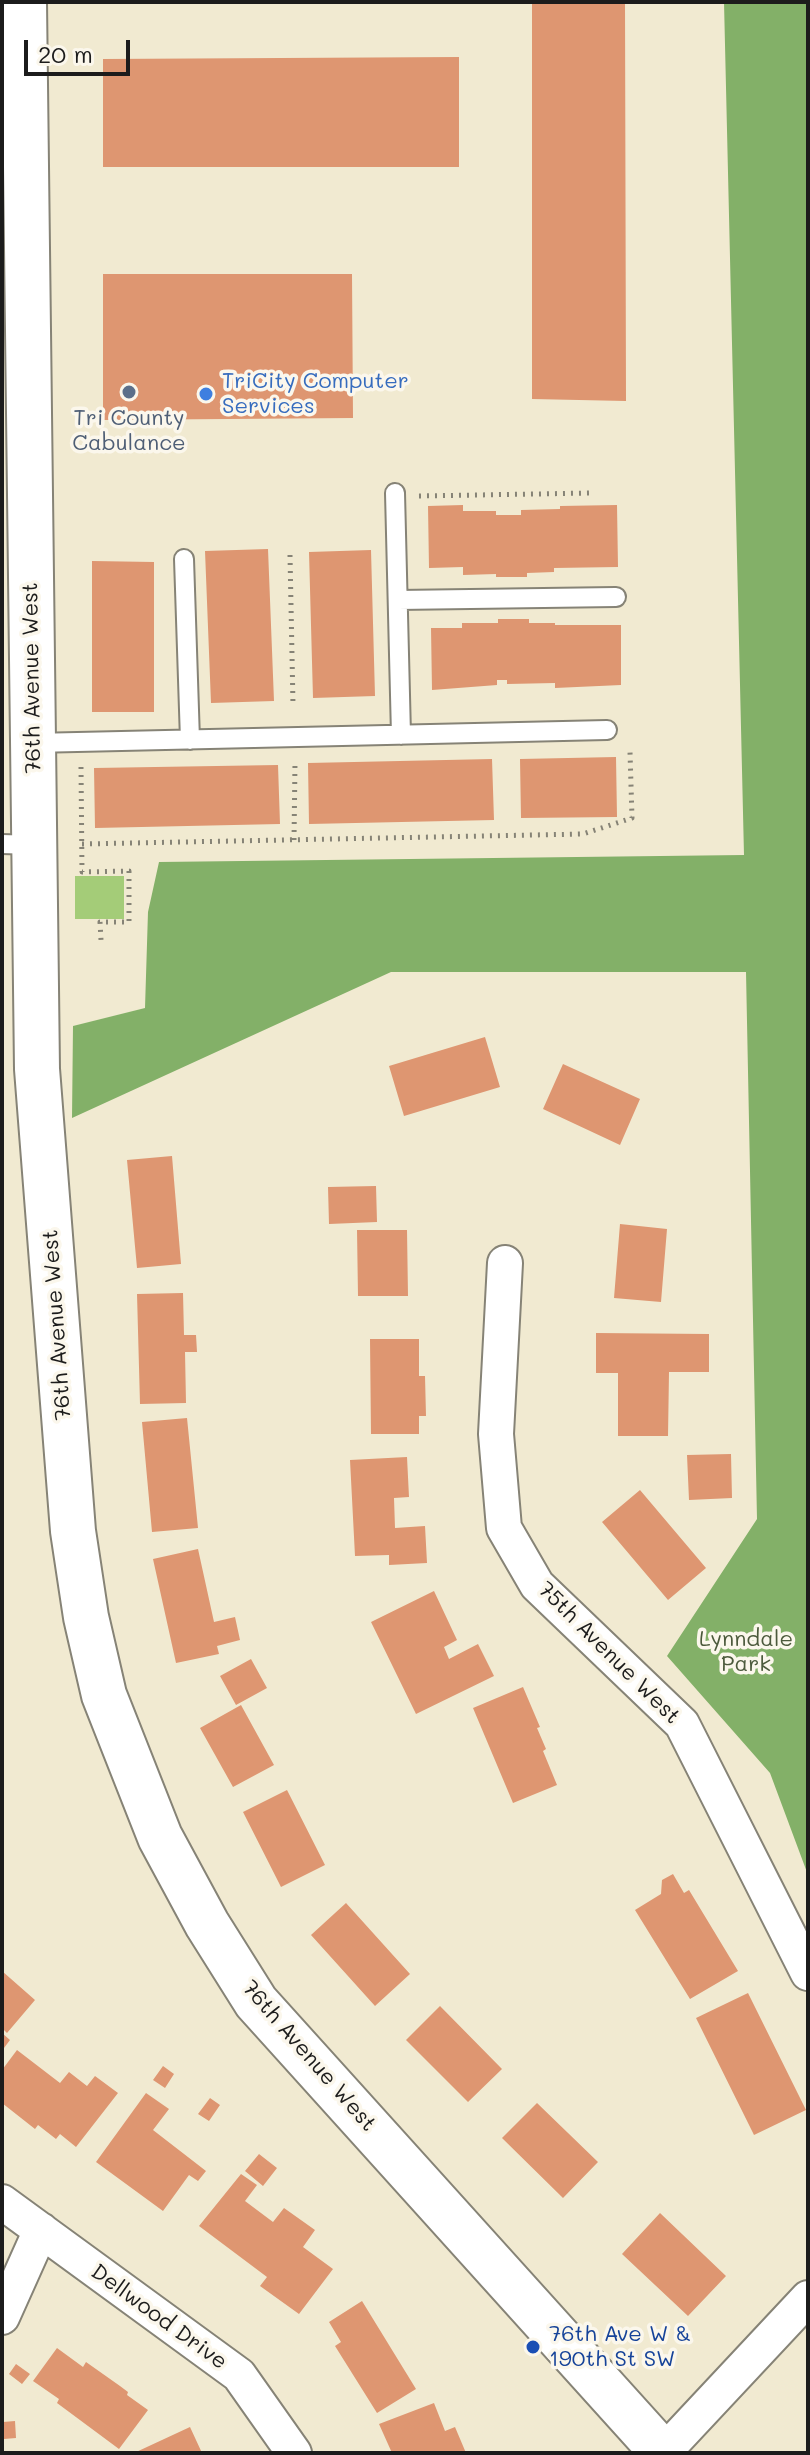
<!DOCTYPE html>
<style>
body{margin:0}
#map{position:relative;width:810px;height:2455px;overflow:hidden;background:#f1ead1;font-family:Mali,sans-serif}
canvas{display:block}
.frame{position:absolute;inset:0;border:4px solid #1c1c1c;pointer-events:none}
.scale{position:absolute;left:24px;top:40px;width:106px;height:36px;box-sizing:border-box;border:4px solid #1c1c1c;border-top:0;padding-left:10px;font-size:24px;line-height:28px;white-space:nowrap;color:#1c1c1c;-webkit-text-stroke:6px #fbf7ec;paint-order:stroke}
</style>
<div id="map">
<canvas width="810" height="2455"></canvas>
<div class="frame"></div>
<div class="scale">20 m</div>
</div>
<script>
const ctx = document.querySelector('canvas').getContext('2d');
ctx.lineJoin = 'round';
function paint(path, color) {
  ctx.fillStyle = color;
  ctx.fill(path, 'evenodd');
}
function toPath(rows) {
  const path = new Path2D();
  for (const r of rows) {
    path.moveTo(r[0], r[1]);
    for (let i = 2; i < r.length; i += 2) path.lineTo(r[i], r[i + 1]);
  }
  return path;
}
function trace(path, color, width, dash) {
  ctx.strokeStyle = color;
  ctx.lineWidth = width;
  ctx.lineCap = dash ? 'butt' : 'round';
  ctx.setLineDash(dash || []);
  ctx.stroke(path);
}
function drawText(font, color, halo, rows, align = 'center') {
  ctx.font = font + ' Mali,sans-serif';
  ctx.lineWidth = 7;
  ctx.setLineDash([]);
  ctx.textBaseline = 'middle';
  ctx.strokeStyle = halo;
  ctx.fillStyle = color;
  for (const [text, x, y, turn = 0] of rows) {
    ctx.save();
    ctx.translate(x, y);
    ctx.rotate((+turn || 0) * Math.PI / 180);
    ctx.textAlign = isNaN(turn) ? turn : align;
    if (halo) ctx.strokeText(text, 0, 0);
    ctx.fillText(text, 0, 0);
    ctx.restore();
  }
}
const green = toPath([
 [75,876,124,876,124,919,75,919]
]);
const forest = toPath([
 [724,2,808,2,808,1875,770,1773,667,1656,757,1519,746,972,391,972,72,1118,73,1026,145,1008,148,912,159,862,744,855]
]);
const building = toPath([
 [532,2,625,2,626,401,532,399],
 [459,57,459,167,103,167,103,59],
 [103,274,352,274,353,418,103,420],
 [463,505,463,511,496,511,496,515,521,515,521,510,560,509,560,506,617,505,618,567,554,568,554,572,527,573,527,577,496,577,496,574,463,575,463,567,429,568,428,506],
 [268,549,274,701,211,703,205,551],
 [371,550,375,696,313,698,309,552],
 [92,561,154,562,154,712,92,712],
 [498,619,529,619,529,623,555,623,555,625,621,625,621,685,555,688,555,683,507,684,507,680,497,680,497,685,432,690,431,628,462,628,462,623,498,623],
 [616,757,617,817,521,818,520,759],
 [492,759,494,820,309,824,308,763],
 [278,765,280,824,95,828,94,768],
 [485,1037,500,1087,404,1116,389,1066],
 [563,1064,640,1099,620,1145,543,1109],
 [172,1156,181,1264,137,1268,127,1160],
 [376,1186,377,1222,329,1224,328,1187],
 [620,1224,667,1229,661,1302,614,1298],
 [357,1230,407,1230,408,1296,358,1296],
 [183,1293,184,1335,196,1335,197,1352,185,1352,186,1403,140,1404,137,1294],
 [596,1333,709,1334,709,1372,669,1372,668,1436,618,1436,618,1373,596,1373],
 [370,1339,419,1339,419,1376,425,1376,426,1416,419,1416,419,1434,371,1434],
 [187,1418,198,1528,152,1532,142,1422],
 [731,1454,732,1498,689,1500,687,1455],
 [407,1457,409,1497,394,1498,395,1528,425,1526,427,1563,389,1565,389,1555,355,1556,350,1460],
 [640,1490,706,1568,668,1600,602,1522],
 [198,1549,214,1622,235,1617,240,1640,217,1646,219,1654,176,1663,153,1559],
 [434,1591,457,1640,444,1647,449,1659,478,1644,494,1676,416,1714,371,1622],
 [251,1659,267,1688,236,1705,220,1676],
 [523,1687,540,1727,537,1728,546,1749,543,1751,557,1785,513,1803,473,1708],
 [241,1705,274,1765,233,1787,200,1728],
 [287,1790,325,1865,281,1887,243,1812],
 [673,1874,684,1893,689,1890,738,1971,690,1999,635,1910,661,1894,662,1880],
 [346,1903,410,1974,375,2006,311,1935],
 [2,1971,35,2000,7,2033,2,2028],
 [748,1993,806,2110,754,2135,696,2018],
 [440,2006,502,2069,468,2102,406,2040],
 [2,2033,10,2040,4,2048,2,2047],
 [17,2050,60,2083,69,2072,87,2086,95,2076,118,2093,76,2147,60,2134,56,2139,38,2125,35,2129,2,2103,2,2070],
 [163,2066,174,2074,165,2088,153,2080],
 [146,2093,169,2109,153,2130,206,2171,198,2181,189,2175,163,2211,96,2162],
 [210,2098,220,2105,209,2121,198,2114],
 [537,2103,598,2162,563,2198,502,2138],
 [259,2154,277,2168,263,2186,245,2171],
 [241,2174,257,2185,245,2201,273,2222,284,2208,315,2230,303,2247,333,2269,299,2314,260,2286,267,2277,199,2226],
 [660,2213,726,2276,688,2316,622,2254],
 [362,2301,416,2389,377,2413,335,2346,341,2342,329,2322],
 [57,2348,83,2367,86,2362,120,2386,128,2392,127,2395,148,2410,119,2449,57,2403,59,2399,33,2381],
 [16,2364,30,2374,22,2384,9,2374],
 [434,2403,445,2431,455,2427,466,2453,392,2453,379,2424],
 [15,2421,16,2438,4,2439,3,2422],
 [190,2427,202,2453,134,2453]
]);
const path = toPath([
 [419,496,592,493],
 [290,555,293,705],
 [81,767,82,872,129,871,129,922,100,922,101,940],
 [294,840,295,763],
 [82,844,583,834,632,818,630,752]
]);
const service = toPath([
 [395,493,401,735],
 [184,559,190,740],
 [398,600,616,597],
 [33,743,607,730],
 [2,844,34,845]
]);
const minor = toPath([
 [505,1263,496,1434,504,1528,537,1585,682,1724,808,1973],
 [2,2202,239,2375,294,2453],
 [2,2317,41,2230],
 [663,2453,808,2298]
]);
const tertiary = toPath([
 [24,2,37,1069,73,1531,86,1617,104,1695,160,1837,207,1924,256,2002,663,2453]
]);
const markers = [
 [129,392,8,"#5c6f8a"],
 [206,394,8,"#3f7fe0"],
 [533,2347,8,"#1a4fb4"]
];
const shopNames = [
 ["TriCity Computer",222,381],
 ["Services",222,406]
];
const serviceNames = [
 ["Tri County",129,418],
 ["Cabulance",129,443]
];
const streetNames = [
 ["76th Avenue West",32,678,-91],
 ["76th Avenue West",57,1325,-94],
 ["75th Avenue West",609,1653,45],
 ["76th Avenue West",309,2056,49],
 ["Dellwood Drive",159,2317,36]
];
const parkNames = [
 ["Lynndale",746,1639],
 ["Park",746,1664]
];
const transitNames = [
 ["76th Ave W &",549,2334],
 ["190th St SW",549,2359]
];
paint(green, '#a4cc78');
paint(forest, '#83b068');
paint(building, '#de9671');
trace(service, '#868376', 22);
trace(minor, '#868376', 38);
trace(tertiary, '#868376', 48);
trace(path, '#868376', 5, [2, 6]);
trace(service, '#fff', 18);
trace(minor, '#fff', 34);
trace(tertiary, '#fff', 44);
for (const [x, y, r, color] of markers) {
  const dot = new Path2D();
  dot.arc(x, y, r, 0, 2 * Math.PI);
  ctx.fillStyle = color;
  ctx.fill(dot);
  trace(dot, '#fbf7ec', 3);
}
drawText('22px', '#366cbe', '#fbf7ec', shopNames, 'left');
drawText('22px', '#4e5e75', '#fbf7ec', serviceNames);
drawText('22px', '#1c1c1c', '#fbf7ec', streetNames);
drawText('22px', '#4c5a3c', '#fbf7ec', parkNames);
drawText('22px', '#164399', '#fbf7ec', transitNames, 'left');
</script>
